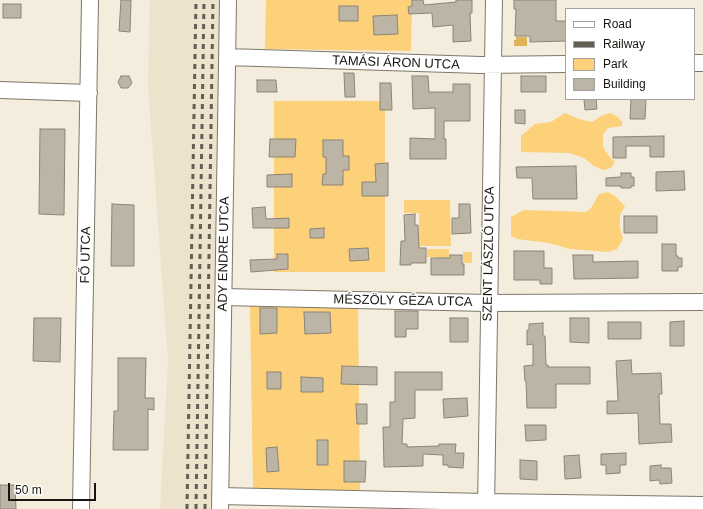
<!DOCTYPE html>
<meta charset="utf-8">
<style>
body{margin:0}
#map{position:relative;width:703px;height:509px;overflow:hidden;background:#f4eddd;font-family:Arial,sans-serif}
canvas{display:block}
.legend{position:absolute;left:565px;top:8px;width:130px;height:92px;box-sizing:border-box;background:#fff;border:1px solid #a3a19f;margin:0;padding:5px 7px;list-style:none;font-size:12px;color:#181510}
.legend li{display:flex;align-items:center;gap:8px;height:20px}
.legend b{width:20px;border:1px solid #a3a19f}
.scale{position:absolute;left:8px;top:483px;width:88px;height:18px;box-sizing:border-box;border:2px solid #181510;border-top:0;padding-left:5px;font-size:12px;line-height:14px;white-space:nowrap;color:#181510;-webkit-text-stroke:3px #fff;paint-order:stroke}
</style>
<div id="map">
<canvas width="703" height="509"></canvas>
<ul class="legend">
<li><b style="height:5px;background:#fff"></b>Road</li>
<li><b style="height:5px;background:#635e56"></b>Railway</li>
<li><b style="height:11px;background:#fcd179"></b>Park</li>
<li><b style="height:11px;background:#bcb5a6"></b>Building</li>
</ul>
<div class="scale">50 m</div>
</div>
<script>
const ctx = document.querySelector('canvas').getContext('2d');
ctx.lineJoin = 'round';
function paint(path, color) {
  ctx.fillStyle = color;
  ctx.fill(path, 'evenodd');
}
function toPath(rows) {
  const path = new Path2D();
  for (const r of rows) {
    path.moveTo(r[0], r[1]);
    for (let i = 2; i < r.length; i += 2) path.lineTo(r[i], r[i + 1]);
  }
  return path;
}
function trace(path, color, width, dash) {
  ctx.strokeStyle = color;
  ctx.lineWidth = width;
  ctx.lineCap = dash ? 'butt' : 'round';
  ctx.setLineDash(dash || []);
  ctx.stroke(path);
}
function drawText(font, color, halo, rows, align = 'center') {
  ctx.font = font + ' Arial,sans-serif';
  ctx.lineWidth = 3;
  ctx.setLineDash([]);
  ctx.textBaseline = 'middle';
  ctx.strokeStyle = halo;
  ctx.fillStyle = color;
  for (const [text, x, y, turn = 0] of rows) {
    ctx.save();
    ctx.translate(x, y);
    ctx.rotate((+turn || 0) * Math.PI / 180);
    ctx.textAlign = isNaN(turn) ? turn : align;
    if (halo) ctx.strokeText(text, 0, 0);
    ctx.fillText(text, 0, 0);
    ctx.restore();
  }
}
const built = toPath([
 [150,0,232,0,226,509,160,509,168,361,148,86]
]);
const green = toPath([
 [266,0,412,0,411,51,265,49],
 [274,101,385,101,385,272,274,272],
 [565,113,579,119,592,122,601,116,610,113,618,117,622,122,622,126,608,128,603,134,603,146,608,155,615,162,611,168,603,170,594,166,584,158,569,153,521,152,521,136,535,124,551,122],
 [608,192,615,196,625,206,620,215,620,228,623,239,617,249,608,252,570,249,549,243,517,239,511,236,511,217,524,210,586,212,591,208,599,194],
 [404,200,450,200,451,246,417,246,417,239,419,238,419,213,404,213],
 [427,249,449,249,449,263,437,263,437,257,427,257],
 [463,252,472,252,472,263,463,263],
 [358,303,360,490,253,491,250,305]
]);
const water = toPath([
 [516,37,527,37,527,46,514,46,514,40,516,40]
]);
const building = toPath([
 [121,0,131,0,130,32,119,31,121,0],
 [412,0,423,0,424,5,456,2,456,0,472,0,472,13,470,13,471,41,453,42,453,25,433,27,432,13,409,14,408,7,412,6,412,0],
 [514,0,556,0,556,21,566,21,566,41,530,42,530,36,515,36,516,9,514,9,514,0],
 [3,4,21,4,21,18,3,18,3,4],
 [339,6,358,6,358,21,339,21,339,6],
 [397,15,398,34,374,35,373,16,397,15],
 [344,73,354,73,355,97,345,97,344,73],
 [121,76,129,76,132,83,128,88,121,88,118,82,121,76],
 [412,76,428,76,429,92,453,92,453,84,470,84,470,121,444,121,444,139,446,139,446,159,410,159,410,138,435,139,435,108,413,109,412,76],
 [521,76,546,76,546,92,521,92,521,76],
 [257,80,276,80,277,92,257,92,257,80],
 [380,83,391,83,392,110,380,110,380,83],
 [584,99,596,99,597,109,585,110,584,99],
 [631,99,646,99,645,119,630,119,631,99],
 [515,110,525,110,525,124,515,123,515,110],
 [40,129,65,129,64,215,39,214,40,129],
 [664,136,664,157,650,157,650,146,626,146,626,158,613,158,613,137,664,136],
 [270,139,296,139,295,157,269,157,270,139],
 [323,140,343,140,343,156,349,156,349,170,343,170,343,185,322,185,323,174,326,174,326,157,323,157,323,140],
 [388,163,388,196,362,196,362,182,376,182,375,164,388,163],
 [576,166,577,199,533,199,532,178,517,178,516,167,576,166],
 [684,171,685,190,656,191,656,172,684,171],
 [621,173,631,173,631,177,634,177,634,186,631,186,631,188,621,188,621,186,606,186,606,178,621,177,621,173],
 [292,174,292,187,267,187,267,175,292,174],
 [112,204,134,205,134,266,111,266,112,204],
 [459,204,470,204,471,233,452,234,452,218,459,218,459,204],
 [265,207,266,219,289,218,289,228,253,228,252,208,265,207],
 [415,214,415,225,418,225,419,248,426,248,426,263,411,263,411,265,400,265,401,241,405,241,404,215,415,214],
 [624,216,657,216,657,233,624,233,624,216],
 [324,228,324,238,310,238,310,229,324,228],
 [662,244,676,244,676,256,678,256,678,258,682,258,682,267,678,267,678,271,662,271,662,244],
 [368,248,369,260,350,261,349,249,368,248],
 [514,251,544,251,544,268,552,268,552,284,540,284,540,280,514,280,514,251],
 [277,254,288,254,288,269,251,272,250,260,277,259,277,254],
 [450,255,462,255,462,264,464,264,464,275,431,275,431,258,450,258,450,255],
 [573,255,593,255,593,262,638,261,638,278,574,279,573,255],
 [260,308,277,308,277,333,260,334,260,308],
 [395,311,418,311,418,329,406,329,406,337,395,337,395,311],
 [304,312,330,312,331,333,305,334,304,312],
 [34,318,61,318,60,362,33,361,34,318],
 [450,318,468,318,468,342,450,342,450,318],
 [570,318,589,318,589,343,570,342,570,318],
 [684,321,684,346,670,346,670,322,684,321],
 [608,322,641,322,641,339,608,339,608,322],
 [543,323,543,336,545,336,546,365,548,365,548,367,590,367,590,384,556,384,556,408,527,408,526,381,525,381,524,366,533,365,533,344,527,345,527,330,529,330,529,324,543,323],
 [118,358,146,358,145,398,154,398,154,410,148,409,148,450,113,450,114,411,118,411,118,358],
 [631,360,632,374,661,373,662,394,659,394,660,424,671,424,672,442,639,444,638,413,607,414,607,401,618,401,616,361,631,360],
 [342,366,377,367,377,385,341,384,342,366],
 [267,372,281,372,281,389,267,389,267,372],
 [395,372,442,372,442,390,415,390,415,418,403,419,402,444,407,444,407,447,439,446,439,444,456,444,455,453,464,453,463,468,448,467,448,465,443,465,443,455,423,454,423,466,384,467,383,427,390,427,390,402,395,402,395,372],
 [301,377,323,378,323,392,301,392,301,377],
 [467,398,468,416,444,418,443,399,467,398],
 [356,404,367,404,367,424,357,424,356,404],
 [525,425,546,425,546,440,526,441,525,425],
 [317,440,328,440,328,465,317,465,317,440],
 [277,447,279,471,267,472,266,448,277,447],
 [626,453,626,465,620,465,620,473,606,474,606,465,601,465,601,454,626,453],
 [579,455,581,478,565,479,564,456,579,455],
 [520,460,537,461,537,480,520,479,520,460],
 [344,461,366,461,365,482,344,482,344,461],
 [661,465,661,468,671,468,672,483,660,484,659,480,650,481,650,466,661,465],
 [0,485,15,485,16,509,0,509,0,485]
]);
const minor = toPath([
 [227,57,481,65,566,64],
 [694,63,703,63],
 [0,90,89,93],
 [223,297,488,303,703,302],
 [220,496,486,502,703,505],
 [81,509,90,0],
 [220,509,228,0],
 [486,509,494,0]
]);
const rail = toPath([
 [187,509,196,0],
 [196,509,204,0],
 [205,509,213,0]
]);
const streetNames = [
 ["TAMÁSI ÁRON UTCA",396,63,2],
 ["ADY ENDRE UTCA",224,254,-89],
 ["SZENT LÁSZLÓ UTCA",489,254,-89],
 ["FŐ UTCA",86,255,-89],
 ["MÉSZÖLY GÉZA UTCA",403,301,1]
];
paint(built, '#ede2cb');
paint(green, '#fcd179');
paint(water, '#dfb357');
paint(building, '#bcb5a6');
trace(building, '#8b8476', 1);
trace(minor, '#7f786a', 18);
trace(minor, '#fff', 16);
trace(rail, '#635e56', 3, [5, 5]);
drawText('13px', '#181510', '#fff', streetNames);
</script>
